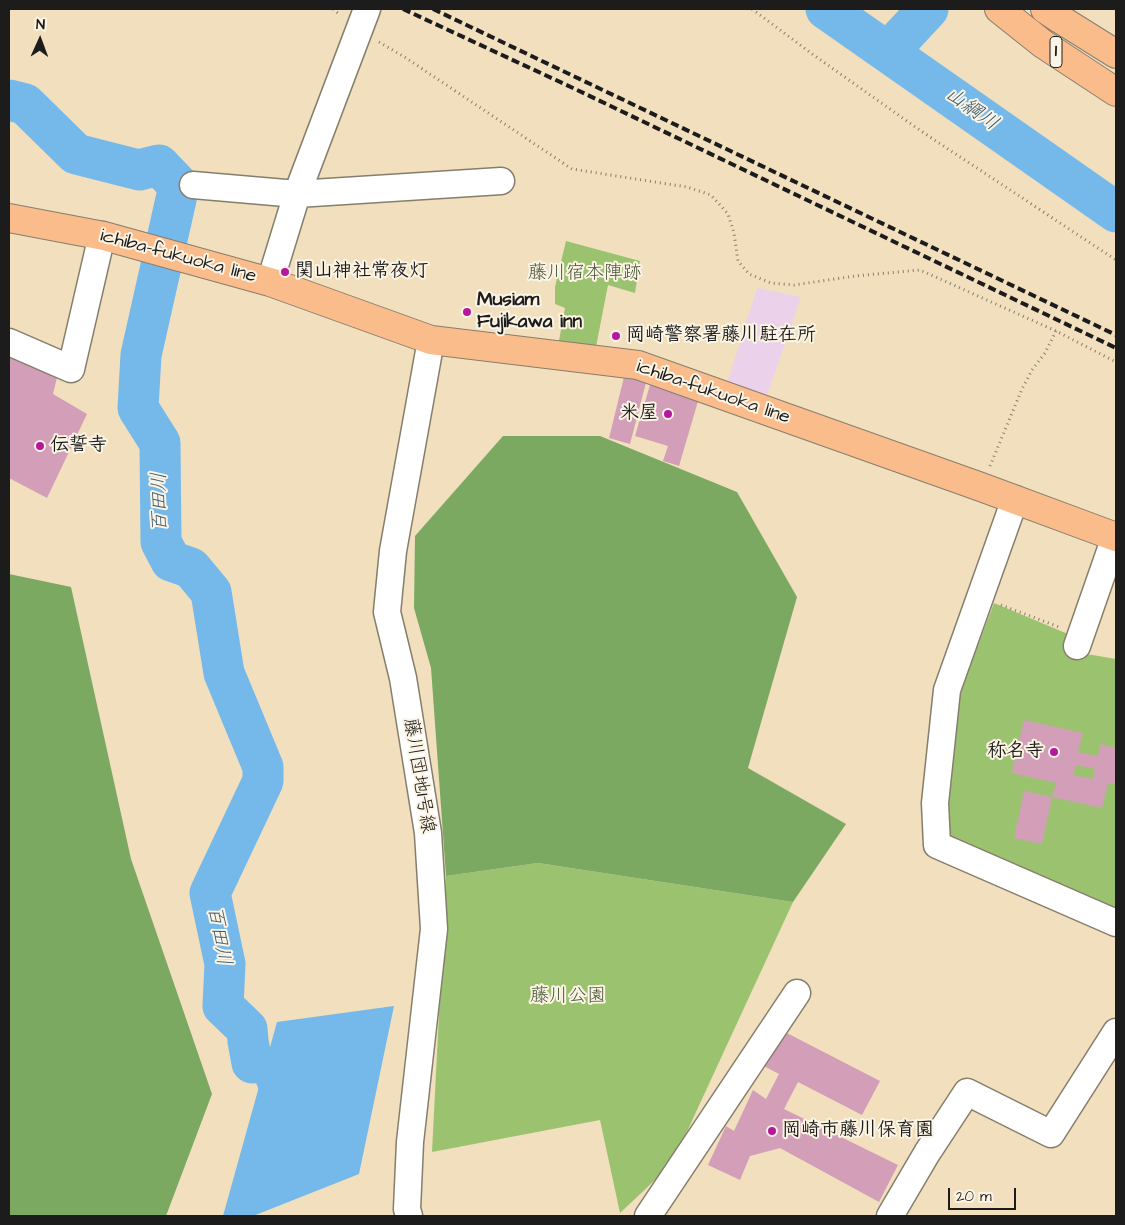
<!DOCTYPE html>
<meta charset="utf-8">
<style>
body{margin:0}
#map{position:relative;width:1125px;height:1225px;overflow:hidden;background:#f1dfbe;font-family:"Architects Daughter",sans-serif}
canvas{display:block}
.frame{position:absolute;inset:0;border:10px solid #1c1c1c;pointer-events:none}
.north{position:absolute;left:15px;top:15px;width:50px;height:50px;-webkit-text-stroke:4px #fcf5e5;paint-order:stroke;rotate:2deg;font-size:14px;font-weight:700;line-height:20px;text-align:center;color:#1c1c1c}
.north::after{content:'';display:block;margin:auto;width:18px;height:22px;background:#1c1c1c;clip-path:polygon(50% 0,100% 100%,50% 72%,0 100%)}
.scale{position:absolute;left:948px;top:1188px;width:68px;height:22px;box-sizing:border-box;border:2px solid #1c1c1c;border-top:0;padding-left:6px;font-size:15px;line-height:18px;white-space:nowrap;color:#1c1c1c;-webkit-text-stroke:4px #fcf5e5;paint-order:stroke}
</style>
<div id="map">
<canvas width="1125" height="1225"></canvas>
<div class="frame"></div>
<div class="north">N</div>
<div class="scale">20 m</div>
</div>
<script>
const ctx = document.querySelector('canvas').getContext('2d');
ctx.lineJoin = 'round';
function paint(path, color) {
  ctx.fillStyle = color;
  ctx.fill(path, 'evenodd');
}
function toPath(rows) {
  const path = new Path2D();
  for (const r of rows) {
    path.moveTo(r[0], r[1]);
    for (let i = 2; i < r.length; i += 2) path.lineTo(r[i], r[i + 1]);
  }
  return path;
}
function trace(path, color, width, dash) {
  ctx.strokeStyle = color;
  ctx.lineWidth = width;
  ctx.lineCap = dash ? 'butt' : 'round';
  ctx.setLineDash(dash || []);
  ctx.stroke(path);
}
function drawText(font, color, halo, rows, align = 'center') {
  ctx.font = font + ' "Architects Daughter","Klee One",sans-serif';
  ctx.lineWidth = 4;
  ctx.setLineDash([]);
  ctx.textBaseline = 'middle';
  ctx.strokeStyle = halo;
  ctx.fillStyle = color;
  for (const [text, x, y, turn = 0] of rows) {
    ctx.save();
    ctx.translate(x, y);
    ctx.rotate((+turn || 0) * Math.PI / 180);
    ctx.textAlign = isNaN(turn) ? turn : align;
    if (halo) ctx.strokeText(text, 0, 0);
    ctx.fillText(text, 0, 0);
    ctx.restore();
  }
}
const built = toPath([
 [757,288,801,297,764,404,725,390]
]);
const green = toPath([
 [566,241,640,261,635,293,608,285,595,352,558,346,565,308,555,304,555,287],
 [994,603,1068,634,1081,653,1116,659,1116,908,1072,898,946,841,944,801,958,698],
 [538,863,793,902,672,1164,620,1213,600,1120,432,1152,446,876]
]);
const forest = toPath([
 [503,436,600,436,737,492,797,597,748,768,846,824,793,902,538,863,446,876,431,668,414,608,415,536],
 [9,574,71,587,131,859,212,1094,166,1216,9,1216]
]);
const water = toPath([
 [394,1006,359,1174,253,1216,223,1216,277,1022]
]);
const stream = toPath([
 [252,1063,263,1091]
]);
const river = toPath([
 [826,9,1116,212],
 [888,52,928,9],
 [9,100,25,104,76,154,139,170,159,165,179,186,141,355,138,408,160,443,161,542,171,561,191,568,211,592,224,673,263,767,263,781,210,893,225,964,223,1006,247,1029,248,1041,252,1063]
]);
const building = toPath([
 [9,357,58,373,53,394,87,414,47,498,9,478],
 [626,369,648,375,630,444,609,438],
 [652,378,701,391,679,466,663,461,668,446,635,436],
 [1024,720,1083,733,1078,752,1098,756,1100,744,1116,748,1116,784,1108,783,1102,808,1052,797,1056,783,1012,773],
 [1076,765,1095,769,1093,779,1073,775],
 [1024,791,1052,797,1042,844,1014,838],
 [781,1030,880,1081,862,1115,798,1082,784,1109,898,1165,879,1202,780,1148,750,1156,740,1180,708,1165,726,1126,734,1131,753,1090,766,1099,779,1074,762,1065]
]);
const path = toPath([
 [333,9,339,14],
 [752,9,815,56,921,131,1116,260],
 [379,42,406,58,572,169,687,187,711,195,728,214,734,233,738,261,749,274,771,283,794,285,855,276,920,270,1056,331,1116,362],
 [990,466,1022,389,1032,370,1045,353,1056,331],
 [1001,605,1059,627]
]);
const minor = toPath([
 [193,185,297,194,501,181],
 [270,282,297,194,367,9],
 [9,342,71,369,102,235],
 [1015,499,947,690,935,803,937,845,1116,923],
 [1077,646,1115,537],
 [409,1216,407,1209,410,1142,434,929,428,833,403,678,387,612,393,551,431,340],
 [648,1216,797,993],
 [890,1216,927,1153,967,1092,1051,1134,1116,1032]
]);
const major = toPath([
 [9,218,104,236,270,282,431,340,638,365,981,487,1116,537]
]);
const highway = toPath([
 [999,9,1043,44,1116,92],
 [1045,9,1060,19,1116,54]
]);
const rail = toPath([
 [403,9,573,88,1116,348],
 [433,9,1116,335]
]);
const markers = [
 [285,272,5,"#b5179e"],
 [467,312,5,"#b5179e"],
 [616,336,5,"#b5179e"],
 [668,414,5,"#b5179e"],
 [40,446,5,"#b5179e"],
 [1054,752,5,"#b5179e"],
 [772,1131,5,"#b5179e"]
];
const shields = [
 [1056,52,12]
];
const shieldNames = [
 ["1",1056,52]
];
const streetNames = [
 ["ichiba-fukuoka line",178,257,15],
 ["ichiba-fukuoka line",713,393,19],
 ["藤川団地1号線",418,776,81]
];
const poiNames = [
 ["関山神社常夜灯",295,272],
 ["Musiam",477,301],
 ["Fujikawa inn",477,323],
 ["岡崎警察署藤川駐在所",626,336],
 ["米屋",658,414,"right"],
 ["伝誓寺",50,446],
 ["称名寺",1044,752,"right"],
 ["岡崎市藤川保育園",782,1131]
];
const parkNames = [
 ["藤川宿本陣跡",585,274],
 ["藤川公園",568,997]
];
const waterNames = [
 ["山綱川",971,110,35],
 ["百田川",161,502,-91],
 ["百田川",218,936,80]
];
paint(built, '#ecd1ea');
paint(green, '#9bc36f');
paint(forest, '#7ca962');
paint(water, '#75b8ea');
trace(stream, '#75b8ea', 7);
trace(river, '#75b8ea', 41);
paint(building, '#d39eb8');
trace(minor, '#867e6d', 29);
trace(major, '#867e6d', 30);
trace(highway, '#867e6d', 30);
trace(path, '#867e6d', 3, [1, 4]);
trace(minor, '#fff', 26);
trace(major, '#fabc8b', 28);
trace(highway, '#fabc8b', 28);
trace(rail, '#1c1c1c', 4, [8, 4]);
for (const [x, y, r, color] of markers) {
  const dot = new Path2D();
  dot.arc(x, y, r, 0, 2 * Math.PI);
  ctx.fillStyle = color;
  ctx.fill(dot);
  trace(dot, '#fcf5e5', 2);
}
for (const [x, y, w] of shields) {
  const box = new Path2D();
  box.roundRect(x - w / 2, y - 15.5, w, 31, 4);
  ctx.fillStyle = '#fcf5e5';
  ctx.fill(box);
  trace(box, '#1c1c1c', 1);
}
drawText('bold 18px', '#1c1c1c', null, shieldNames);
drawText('19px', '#1c1c1c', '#fcf5e5', streetNames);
drawText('bold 19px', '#1c1c1c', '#fcf5e5', poiNames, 'left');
drawText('19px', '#485639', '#fcf5e5', parkNames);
drawText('italic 20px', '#405a6e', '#fcf5e5', waterNames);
</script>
